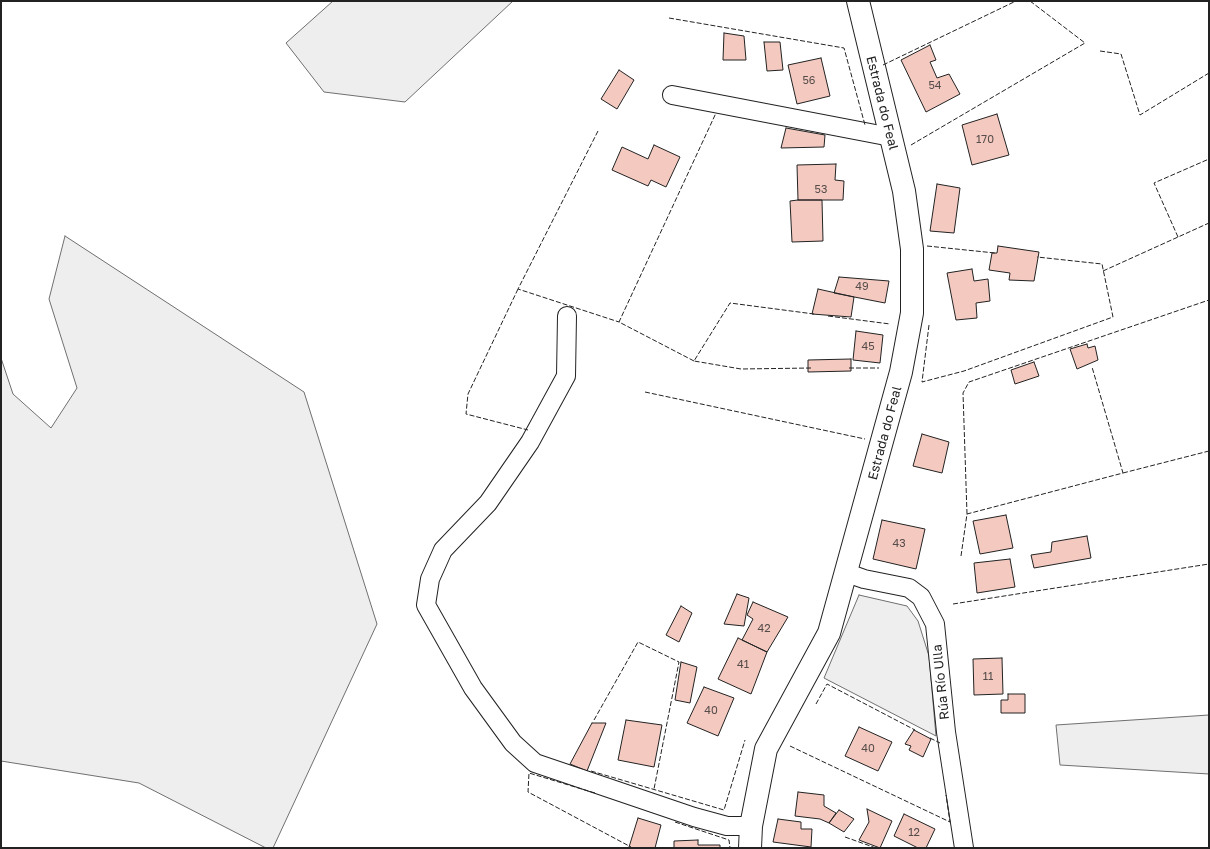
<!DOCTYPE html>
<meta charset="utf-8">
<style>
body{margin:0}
#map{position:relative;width:1210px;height:849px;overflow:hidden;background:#fff;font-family:"Golos Text",sans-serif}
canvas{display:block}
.frame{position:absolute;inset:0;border:2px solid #222;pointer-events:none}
</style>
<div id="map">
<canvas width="1210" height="849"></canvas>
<div class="frame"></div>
</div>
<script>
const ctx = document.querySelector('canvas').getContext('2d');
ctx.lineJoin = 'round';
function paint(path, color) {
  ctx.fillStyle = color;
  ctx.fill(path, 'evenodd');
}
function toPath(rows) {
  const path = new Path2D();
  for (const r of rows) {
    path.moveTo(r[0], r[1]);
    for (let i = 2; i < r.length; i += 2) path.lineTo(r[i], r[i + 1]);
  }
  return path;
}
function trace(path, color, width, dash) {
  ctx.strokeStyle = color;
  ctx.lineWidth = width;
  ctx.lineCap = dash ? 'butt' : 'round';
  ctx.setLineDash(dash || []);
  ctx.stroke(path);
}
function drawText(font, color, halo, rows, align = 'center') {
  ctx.font = font + ' "Golos Text",sans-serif';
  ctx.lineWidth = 3;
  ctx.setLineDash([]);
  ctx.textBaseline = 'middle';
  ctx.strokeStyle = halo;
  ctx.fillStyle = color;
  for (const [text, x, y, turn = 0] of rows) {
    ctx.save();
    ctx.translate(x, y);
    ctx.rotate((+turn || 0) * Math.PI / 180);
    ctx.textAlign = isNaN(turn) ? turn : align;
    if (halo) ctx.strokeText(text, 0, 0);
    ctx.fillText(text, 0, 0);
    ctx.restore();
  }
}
const green = toPath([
 [333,1,513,1,405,102,324,92,286,43,333,1],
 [65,236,304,392,377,624,273,848,266,848,139,783,1,761,1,358,13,394,51,428,77,388,49,299,65,236],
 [859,595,907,606,918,621,929,656,936,736,824,678,859,595],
 [1209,715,1209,774,1060,765,1056,725,1209,715]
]);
const building = toPath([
 [724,33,744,36,746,60,723,60,724,33],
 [764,42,780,42,783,70,767,71,764,42],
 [930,45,936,60,930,62,937,78,949,74,960,94,926,112,901,60,930,45],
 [821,58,830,96,797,104,788,65,821,58],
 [619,70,634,80,617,109,601,99,619,70],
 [997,114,1009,155,972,165,962,125,997,114],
 [786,128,825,135,824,147,781,148,786,128],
 [654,145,680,157,666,187,651,180,648,186,612,170,622,147,648,159,654,145],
 [836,164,835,180,844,181,843,200,798,200,797,165,836,164],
 [937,184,960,188,954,233,930,231,937,184],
 [798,200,822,200,823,241,792,242,790,201,798,200],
 [998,246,1039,252,1034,281,1009,280,1010,273,989,270,992,253,997,253,998,246],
 [972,269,974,281,988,279,990,301,976,303,977,318,956,320,947,273,972,269],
 [839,277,889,281,885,303,834,293,839,277],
 [818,289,854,297,851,317,812,314,818,289],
 [856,331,883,335,880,363,853,360,856,331],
 [1087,344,1088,348,1095,346,1098,360,1077,369,1070,349,1087,344],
 [851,359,851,371,808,372,808,360,851,359],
 [1034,362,1039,376,1015,384,1011,370,1034,362],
 [922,434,949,442,942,473,913,466,922,434],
 [1006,515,1013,548,980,554,973,521,1006,515],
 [882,520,925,529,916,569,873,559,882,520],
 [1087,536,1091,558,1034,568,1031,555,1051,552,1052,542,1087,536],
 [1010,559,1015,587,977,593,974,563,1010,559],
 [737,594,749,598,744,626,724,624,737,594],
 [753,602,788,617,767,652,742,640,753,619,747,615,753,602],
 [681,606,692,613,679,642,666,635,681,606],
 [738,638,767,652,751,694,718,679,738,638],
 [1002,658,1003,694,974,695,973,659,1002,658],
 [681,662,697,667,690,703,675,700,681,662],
 [704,687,734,698,718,736,687,723,704,687],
 [1008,694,1025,694,1025,713,1001,713,1001,700,1008,700,1008,694],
 [626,720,662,725,654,767,618,760,626,720],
 [592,723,606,723,587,771,570,764,592,723],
 [859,727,892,742,878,771,845,756,859,727],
 [914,730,931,739,923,757,909,750,911,746,905,744,914,730],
 [798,792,824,795,824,806,836,813,829,823,820,819,795,816,798,792],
 [867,809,892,821,880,848,859,840,869,822,867,809],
 [839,810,854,819,844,832,829,823,839,810],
 [904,814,935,829,926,848,918,848,894,836,904,814],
 [638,818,661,825,655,848,632,848,629,847,638,818],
 [778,819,801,822,801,829,812,829,811,847,773,842,778,819],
 [698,840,698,845,720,845,720,848,674,848,674,841,698,840]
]);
const street = toPath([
 [672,95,891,137],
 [567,316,566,376,530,442,488,503,443,550,430,579,426,605,473,688,513,743,535,763,694,817,727,826,751,826],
 [847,573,864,579,909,588,921,597,935,624,946,732,964,848]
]);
const secondary = toPath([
 [750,848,751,826,766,749,829,633,901,372,912,313,912,249,904,191,858,1]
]);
const fence = toPath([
 [669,18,844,48,865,125],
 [1100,51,1121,54,1140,115,1209,73],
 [883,65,1016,1],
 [598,131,518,289,619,322],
 [911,145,1085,43,1030,1],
 [1178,237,1154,183,1209,159],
 [927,246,995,253],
 [1103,271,1209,223],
 [518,289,468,394,466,414,528,430],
 [828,316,890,324],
 [929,325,922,382,964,371,1113,317,1102,264,1037,257],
 [694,361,619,322,716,113],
 [811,368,741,369,694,361,730,303,814,314],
 [849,368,879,368],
 [645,392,865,439],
 [1123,473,1209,451],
 [967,514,963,393,969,382,1209,300],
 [961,556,967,514,1123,473,1092,367],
 [953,604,1209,564],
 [816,704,827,684,915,730],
 [594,720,638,642,679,662,654,789],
 [930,738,940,743],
 [790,746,950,822,946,795],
 [591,771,724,810,745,740],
 [595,793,529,773,528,792,631,847],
 [675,822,729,840,730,848],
 [845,837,876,848]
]);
const numberNames = [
 ["56",809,81],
 ["54",935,86],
 ["170",985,140],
 ["53",821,190],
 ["49",862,287],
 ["45",868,347],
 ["43",899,544],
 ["42",764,629],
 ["41",743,665],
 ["11",988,677],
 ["40",711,711],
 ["40",868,749],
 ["12",914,833]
];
const streetNames = [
 ["Estrada do Feal",882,103,76],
 ["Estrada do Feal",885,433,-75],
 ["Rúa Río Ulla",941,682,-96]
];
paint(green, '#eee');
trace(green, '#6f6f6f', 1);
paint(building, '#f3c9c0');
trace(building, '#222', 1);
trace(street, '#222', 20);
trace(secondary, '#222', 24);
trace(street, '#fff', 18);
trace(secondary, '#fff', 22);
trace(fence, '#222', 1, [5, 2]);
drawText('11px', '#564c4a', null, numberNames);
drawText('13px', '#222', '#fff', streetNames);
</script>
